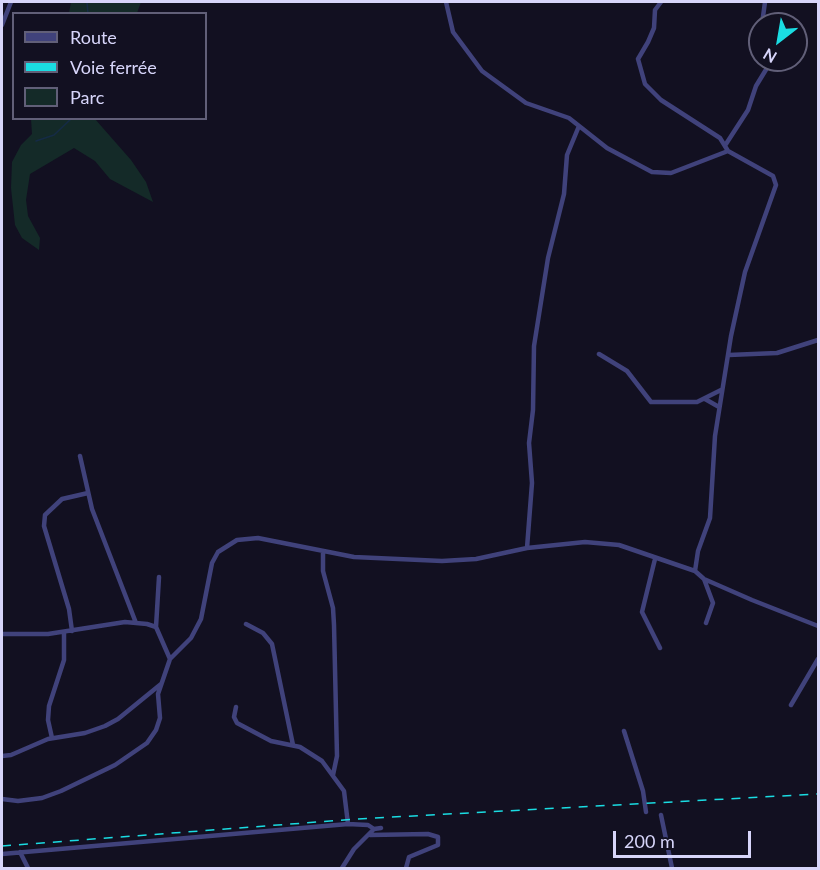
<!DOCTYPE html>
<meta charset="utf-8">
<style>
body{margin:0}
#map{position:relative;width:820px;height:870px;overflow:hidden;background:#121021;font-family:Lato,sans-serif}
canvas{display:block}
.frame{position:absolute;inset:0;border:3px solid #d7d5fa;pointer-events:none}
.legend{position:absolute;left:12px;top:12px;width:195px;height:108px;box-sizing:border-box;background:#121021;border:2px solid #615f78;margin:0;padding:8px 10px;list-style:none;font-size:18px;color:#d7d5fa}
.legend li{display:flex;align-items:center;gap:12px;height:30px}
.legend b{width:30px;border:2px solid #615f78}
.north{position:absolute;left:748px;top:12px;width:60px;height:60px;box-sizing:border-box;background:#121021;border:2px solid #615f78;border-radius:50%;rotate:211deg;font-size:16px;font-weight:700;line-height:24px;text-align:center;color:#d7d5fa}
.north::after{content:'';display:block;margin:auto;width:21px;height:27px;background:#1adce2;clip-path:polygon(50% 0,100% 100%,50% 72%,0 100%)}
.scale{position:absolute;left:613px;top:831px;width:138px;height:27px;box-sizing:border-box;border:3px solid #d7d5fa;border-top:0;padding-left:8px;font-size:18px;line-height:21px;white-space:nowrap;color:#d7d5fa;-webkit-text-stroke:4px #121021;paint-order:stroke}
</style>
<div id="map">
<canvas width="820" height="870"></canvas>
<div class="frame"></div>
<ul class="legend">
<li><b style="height:8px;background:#40427b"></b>Route</li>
<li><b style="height:8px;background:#1adce2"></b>Voie ferrée</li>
<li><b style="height:16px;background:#142a28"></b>Parc</li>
</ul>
<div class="north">N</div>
<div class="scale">200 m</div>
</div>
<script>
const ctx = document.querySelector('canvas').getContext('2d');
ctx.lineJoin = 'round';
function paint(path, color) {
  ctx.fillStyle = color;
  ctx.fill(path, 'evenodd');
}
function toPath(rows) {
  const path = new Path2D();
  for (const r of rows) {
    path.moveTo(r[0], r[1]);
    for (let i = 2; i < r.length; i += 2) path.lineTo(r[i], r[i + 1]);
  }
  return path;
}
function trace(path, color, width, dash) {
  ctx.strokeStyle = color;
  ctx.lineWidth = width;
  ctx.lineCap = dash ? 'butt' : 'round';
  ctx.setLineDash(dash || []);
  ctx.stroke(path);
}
const green = toPath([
 [71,2,141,2,137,13,69,13],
 [31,119,95,119,131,160,146,182,153,202,110,179,95,161,74,148,30,174,26,200,28,216,40,238,39,250,22,238,15,225,11,188,12,162,21,145,32,134]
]);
const stream = toPath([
 [87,2,88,14],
 [36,141,54,135,72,118]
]);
const minor = toPath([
 [446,2,453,32,482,71,526,103,569,118,607,148,652,172,671,173,728,151,773,176,776,185,745,272,731,336,715,436,710,518,698,551,695,571],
 [661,2,655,10,654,28,648,42,638,59,645,84,661,100,720,138,728,151],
 [762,24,765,2],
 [2,25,11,2],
 [726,144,748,110,756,86,767,68,767,60],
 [599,354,627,371,651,402,697,402,721,390],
 [729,355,777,353,818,340],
 [705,399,719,407],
 [80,456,92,509,136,623],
 [527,548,532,483,529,443,533,410,534,346,548,258,564,194,567,155,579,126],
 [323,553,323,571,333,608,334,625,337,756,333,775],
 [655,559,642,612,660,648],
 [704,579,713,603,706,623],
 [246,624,263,633,272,644,293,745],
 [156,627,159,577],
 [72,631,69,609,44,526,45,515,62,499,88,493],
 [2,634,48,634,125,622,147,624,156,627,170,659],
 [791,705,818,659],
 [236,707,234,717,237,723,271,741,300,747,322,761,344,791,348,824],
 [624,731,643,791,646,812],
 [52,738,48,720,49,706,64,660,64,632],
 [2,756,11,755,48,739,85,733,105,726,118,719,161,684],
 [2,799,18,801,42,798,61,791,115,765,147,743,156,730,160,718,158,694,170,659,191,638,201,619,212,563,218,552,237,540,258,538,354,557,442,561,476,559,527,548,585,542,619,545,695,571,704,579,752,600,818,626],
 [661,815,672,868],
 [370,835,428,834,438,837,438,845,409,857,406,868],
 [20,852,28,868],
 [2,854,348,824,368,825,374,829],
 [342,868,354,849,374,829,381,828]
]);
const rail = toPath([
 [2,846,357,819,818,794]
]);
paint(green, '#142a28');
trace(stream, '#152b46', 1.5);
trace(minor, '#40427b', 4.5);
trace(rail, '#1adce2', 1.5, [9, 8]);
</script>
